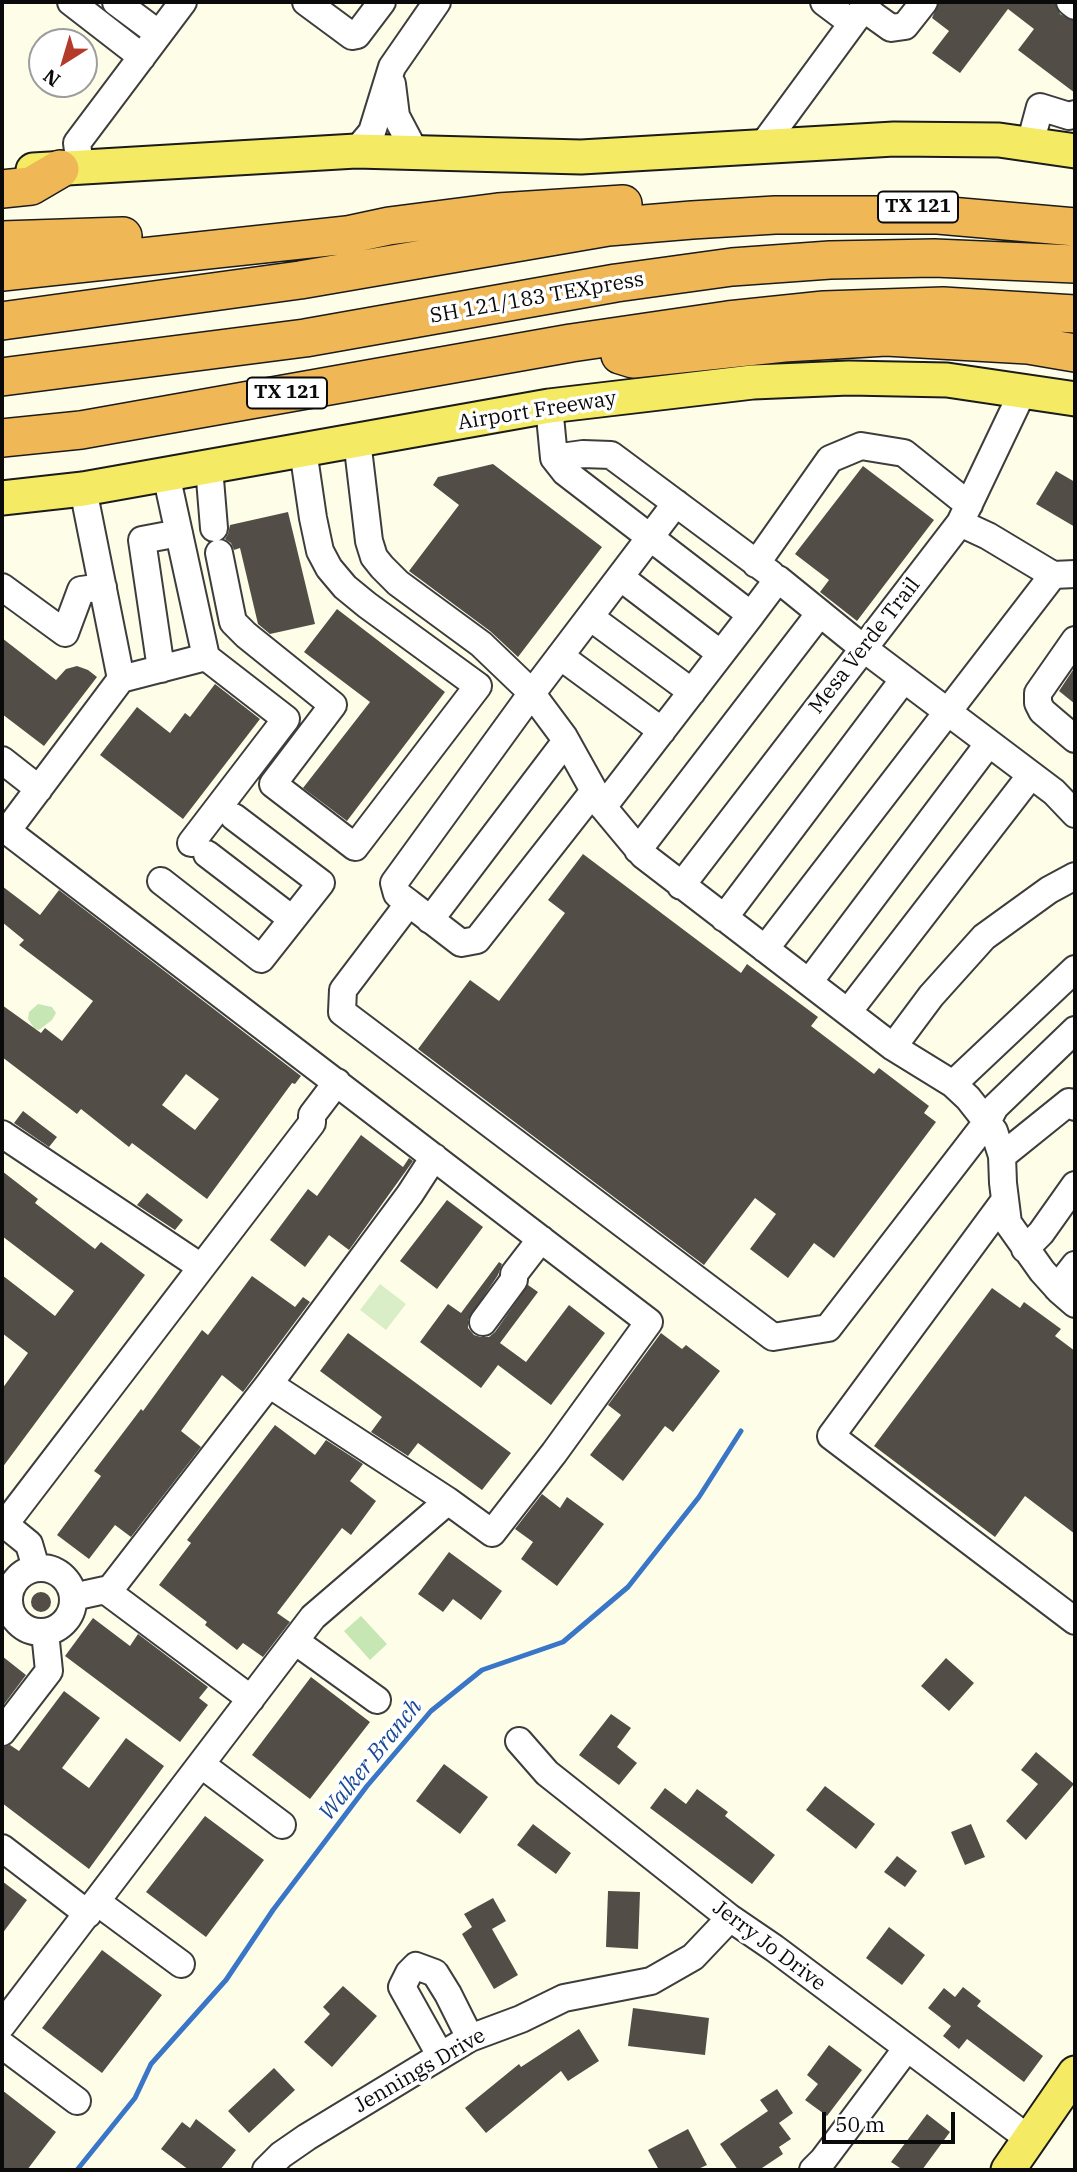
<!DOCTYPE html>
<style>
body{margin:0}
#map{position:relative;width:1077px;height:2172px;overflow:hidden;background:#fefee8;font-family:"IBM Plex Serif",serif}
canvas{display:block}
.frame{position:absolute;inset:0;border:4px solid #0a0a0a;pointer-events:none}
.north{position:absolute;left:28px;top:28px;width:70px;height:70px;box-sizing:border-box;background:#fff;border:2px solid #9d9d9d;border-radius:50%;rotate:217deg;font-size:19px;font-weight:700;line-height:28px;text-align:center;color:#0a0a0a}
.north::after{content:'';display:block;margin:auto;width:24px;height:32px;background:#b43a29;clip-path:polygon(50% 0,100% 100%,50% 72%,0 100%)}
.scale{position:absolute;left:822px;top:2112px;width:133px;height:32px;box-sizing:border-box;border:4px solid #0a0a0a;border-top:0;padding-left:9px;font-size:21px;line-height:24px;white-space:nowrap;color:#0a0a0a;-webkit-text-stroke:5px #fff;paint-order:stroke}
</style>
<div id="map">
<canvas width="1077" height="2172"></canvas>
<div class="frame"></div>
<div class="north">N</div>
<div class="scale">50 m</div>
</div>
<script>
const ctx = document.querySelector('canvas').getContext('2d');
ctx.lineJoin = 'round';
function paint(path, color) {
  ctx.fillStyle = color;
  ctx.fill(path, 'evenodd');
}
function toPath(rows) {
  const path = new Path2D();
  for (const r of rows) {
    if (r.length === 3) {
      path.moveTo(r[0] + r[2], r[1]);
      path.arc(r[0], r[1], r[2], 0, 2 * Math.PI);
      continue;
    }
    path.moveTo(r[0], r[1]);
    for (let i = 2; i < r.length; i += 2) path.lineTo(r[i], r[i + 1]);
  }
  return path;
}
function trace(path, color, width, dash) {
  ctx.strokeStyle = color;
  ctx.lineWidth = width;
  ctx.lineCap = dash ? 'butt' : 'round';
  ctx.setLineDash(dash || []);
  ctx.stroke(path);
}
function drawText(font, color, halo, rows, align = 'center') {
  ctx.font = font + ' "IBM Plex Serif",serif';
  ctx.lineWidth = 7;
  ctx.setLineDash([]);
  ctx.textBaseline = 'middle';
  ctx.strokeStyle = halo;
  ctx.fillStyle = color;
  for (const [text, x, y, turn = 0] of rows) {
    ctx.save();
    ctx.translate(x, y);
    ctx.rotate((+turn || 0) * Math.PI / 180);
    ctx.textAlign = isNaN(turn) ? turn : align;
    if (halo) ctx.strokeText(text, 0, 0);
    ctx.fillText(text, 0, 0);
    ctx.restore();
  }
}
const green = toPath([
 [38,1004,52,1007,56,1013,52,1020,39,1030,34,1028,28,1019,29,1012],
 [361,1616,387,1644,370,1660,344,1631]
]);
const pitch = toPath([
 [380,1284,406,1304,386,1330,360,1310]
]);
const stream = toPath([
 [77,2170,135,2098,151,2064,226,1980,273,1910,367,1786,431,1711,482,1670,563,1642,628,1587,699,1497,741,1431]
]);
const building = toPath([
 [939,2,1055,2,1060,14,1075,21,1075,93,1018,50,1034,29,1008,9,960,73,932,53,949,31,932,18],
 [493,464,602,547,518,657,490,631,409,571,459,505,433,485,438,477],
 [863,466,934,520,857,621,820,592,829,580,795,554],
 [1056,471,1075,482,1075,527,1036,504],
 [288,512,315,624,270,634,258,624,240,548,234,550,231,543,225,539,228,534,230,525],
 [337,609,445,692,347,821,303,788,370,702,304,652],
 [2,638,56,680,66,669,77,666,88,670,97,677,44,746,2,714],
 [1075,667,1075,704,1059,691],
 [215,684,260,719,183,819,100,755,137,707,170,733,185,713,190,717],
 [583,854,741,973,747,964,818,1017,811,1026,874,1074,879,1068,929,1106,924,1113,936,1122,834,1258,814,1243,788,1278,750,1249,776,1214,755,1198,704,1265,418,1049,470,980,499,1001,565,913,548,900],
 [2,886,40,915,59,890,301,1076,295,1084,292,1083,207,1199,132,1143,129,1147,81,1109,77,1114,2,1057,2,1005,41,1033,45,1028,62,1041,93,1001,19,945,24,940,2,922],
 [186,1074,219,1099,195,1130,162,1105],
 [23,1111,57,1137,49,1147,14,1123],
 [361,1135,403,1167,409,1158,413,1161,349,1250,329,1235,305,1267,270,1240,308,1189,317,1196],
 [2,1171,38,1199,35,1203,95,1249,101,1242,145,1275,2,1468,2,1389,28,1353,2,1333,2,1275,55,1316,74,1291,2,1236],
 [147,1193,183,1220,175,1230,137,1205],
 [447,1200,483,1227,437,1289,400,1261],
 [499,1262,502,1264,498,1275,468,1320,468,1328,474,1335,481,1337,489,1337,495,1332,528,1285,538,1292,500,1343,526,1362,569,1305,605,1333,551,1405,498,1365,481,1388,420,1342,448,1304,461,1313],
 [252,1276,295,1307,303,1297,310,1302,243,1392,222,1375,181,1431,201,1447,131,1537,115,1525,89,1559,57,1535,101,1476,94,1471,141,1409,143,1411,202,1330,208,1335],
 [992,1288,1020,1308,1024,1302,1061,1329,1055,1336,1075,1351,1075,1534,1025,1496,995,1537,874,1446],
 [348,1333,511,1453,482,1490,418,1443,408,1456,371,1432,382,1417,320,1371],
 [661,1333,682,1349,686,1345,720,1371,673,1432,665,1426,623,1481,590,1455,621,1415,608,1405],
 [275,1425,315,1455,326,1440,363,1464,350,1481,376,1501,351,1535,342,1528,277,1613,290,1622,263,1657,243,1643,237,1650,205,1625,207,1622,159,1585,191,1543,187,1540],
 [542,1494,560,1508,567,1497,604,1524,557,1586,521,1559,533,1542,515,1529],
 [449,1552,502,1591,481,1620,453,1599,443,1612,418,1594],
 [41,1602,10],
 [93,1618,130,1646,138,1634,208,1687,199,1698,208,1705,180,1742,65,1656],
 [2,1656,26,1675,2,1707],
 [946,1658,974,1683,949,1711,921,1686],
 [311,1677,370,1722,310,1799,252,1755],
 [64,1691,100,1718,62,1768,89,1788,126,1738,164,1766,89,1869,2,1803,2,1747,10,1745,19,1751],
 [611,1714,631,1728,617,1747,637,1763,619,1785,579,1755],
 [1036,1752,1074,1784,1026,1840,1006,1821,1038,1784,1021,1770],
 [444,1764,488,1797,460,1834,416,1801],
 [825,1786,875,1824,856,1849,806,1810],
 [665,1788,686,1804,697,1789,728,1812,725,1816,775,1855,752,1884,650,1808],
 [205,1816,264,1860,206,1937,146,1892],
 [533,1824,571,1853,556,1874,517,1845],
 [971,1824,985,1857,965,1865,951,1832],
 [897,1856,917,1871,905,1887,884,1872],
 [2,1881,27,1900,2,1934],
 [608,1891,640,1892,638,1949,606,1947],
 [493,1898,506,1921,492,1929,518,1975,494,1989,462,1934,472,1927,464,1914],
 [889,1927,925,1955,902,1985,866,1958],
 [102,1950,162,1995,102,2073,42,2028],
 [343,1986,377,2016,332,2067,304,2042,330,2014,323,2007],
 [963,1987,981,2001,977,2006,1043,2056,1024,2082,967,2039,959,2049,943,2036,951,2026,928,2008,944,1988,955,1997],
 [633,2008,709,2018,705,2055,628,2046],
 [579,2029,599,2061,568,2081,561,2071,486,2133,465,2108,519,2064,521,2067],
 [829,2045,862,2070,827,2116,805,2100,818,2084,807,2075],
 [274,2068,295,2090,249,2133,228,2111],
 [777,2089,793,2113,779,2123,791,2139,779,2147,783,2154,759,2170,738,2170,720,2144,768,2111,760,2100],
 [2,2090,56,2132,27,2170,2,2170],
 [927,2114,950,2132,922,2170,903,2170,891,2162],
 [196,2119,236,2150,220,2170,189,2170,161,2149,182,2122,190,2128],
 [688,2129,707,2165,696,2170,659,2170,648,2150]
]);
const minor = toPath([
 [71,2,142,57],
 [116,2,159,34],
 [306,2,352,36,357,35,382,2],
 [824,2,852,23],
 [1070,2,1075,6],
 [863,8,891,28,905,26,924,2],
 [392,84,396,116,416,154],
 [1030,144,1040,107,1069,116,1075,114],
 [763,145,868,2],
 [356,151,372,132,392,67,437,2],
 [80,167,77,143,183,2],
 [549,406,554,458,565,472,751,615,603,807],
 [357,440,369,541,374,557,382,567,398,583,481,644,529,690,564,737,603,807,643,855,893,1047,953,1084,968,1098,994,1131,1002,1156,1003,1183,1008,1223,1042,1271,1060,1291,1075,1304],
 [554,458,583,454,611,455,771,574],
 [209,467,214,528],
 [83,489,121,679],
 [960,523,988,536,1053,575,1075,574],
 [219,553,233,622,246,635,333,705,273,784,355,847,478,686,367,605,345,587,329,568,320,551,313,518,303,450],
 [756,564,830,459,861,446,904,453,969,505],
 [620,577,721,654],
 [2,587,65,633,81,590,103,587],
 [751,615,778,579,863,648,1054,792,1075,814],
 [590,617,692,692],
 [1075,640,1038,693,1038,703,1042,711,1075,739],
 [560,656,662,731],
 [161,669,142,540,179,533],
 [2,760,39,789],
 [594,791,477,940,461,943,409,903,343,990,342,1012,773,1337,828,1328,987,1122,995,1107,1075,1030],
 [2,827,649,1322,554,1453,492,1533,448,1501,269,1384],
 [7,831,121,679,206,657,166,474],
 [191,843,286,719,206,657],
 [638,850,820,613],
 [207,854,292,919],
 [161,881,261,959,321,883,234,817],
 [681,886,960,523,1023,391],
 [409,903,397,894,394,883,532,693,676,503],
 [724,918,904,679],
 [430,920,566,741],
 [765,949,1053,575],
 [809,982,989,743],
 [848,1012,1031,775],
 [893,1047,931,996,984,937,1049,890,1075,876],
 [953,1084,1075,969],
 [2,1134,201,1267],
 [1002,1156,1069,1102,1075,1107],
 [1005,1200,831,1436,1075,1621],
 [1025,1249,1041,1233,1075,1185],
 [1057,1288,1075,1265],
 [483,1322,514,1280,514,1274,541,1239],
 [2,1522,29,1544,36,1568],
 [5,1524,312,1123,312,1115,337,1082],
 [41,1600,32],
 [108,1592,269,1384,410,1194,434,1157],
 [73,1597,105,1590,251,1699],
 [295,1641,377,1700],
 [2,1732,49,1671,45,1632],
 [519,1741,547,1773,730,1918,774,1948,1029,2139],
 [202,1765,282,1825],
 [2,1848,88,1914],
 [97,1902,181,1964],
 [2,2025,313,1617,448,1501],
 [2,2045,77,2101],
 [440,2055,402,1987,409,1973,416,1966,435,1973,448,1994,470,2038],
 [266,2170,281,2155,307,2137,470,2038,521,2019,564,1998,651,1981,693,1957,730,1918],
 [813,2170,823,2160,907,2048]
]);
const major = toPath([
 [33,170,356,151,581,157,894,139,999,140,1075,151],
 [2,498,83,489,549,406,753,382,849,378,947,380,1075,399],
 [1008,2170,1075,2073]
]);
const highway = toPath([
 [2,189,31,186,60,169],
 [2,240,123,236],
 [2,272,347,235,389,226,498,212,623,204],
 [2,321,300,280,608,227,692,220,775,215,938,215,1075,227],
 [620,355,633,359,784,343,886,337,1028,345,1075,353],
 [2,377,305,338,616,283,732,267,830,260,934,258,1075,264],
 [2,438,81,430,571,343,728,320,824,310,943,306,1075,314]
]);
const shields = [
 [918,207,80],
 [287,393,80]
];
const shieldNames = [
 ["TX 121",918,207],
 ["TX 121",287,393]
];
const streetNames = [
 ["SH 121/183 TEXpress",537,298,-10],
 ["Airport Freeway",537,411,-9],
 ["Mesa Verde Trail",865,646,-52],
 ["Jerry Jo Drive",769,1946,37],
 ["Jennings Drive",420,2071,-30]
];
const waterNames = [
 ["Walker Branch",371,1760,-51]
];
paint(green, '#c6e6b4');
paint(pitch, '#d9eec6');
trace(stream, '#3976c8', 5);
paint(building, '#524e47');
trace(minor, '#3d3d3d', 30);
trace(major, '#1b1b1b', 37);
trace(highway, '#1b1b1b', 40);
trace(minor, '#fff', 26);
trace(major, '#f4ea63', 33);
trace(highway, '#efb756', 37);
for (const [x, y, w] of shields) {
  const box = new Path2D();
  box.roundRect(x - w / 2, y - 15.5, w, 31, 5);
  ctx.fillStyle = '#fff';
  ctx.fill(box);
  trace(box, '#0a0a0a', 2);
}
drawText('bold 19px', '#0a0a0a', null, shieldNames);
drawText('21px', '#0a0a0a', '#fff', streetNames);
drawText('italic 23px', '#1a4a96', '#fff', waterNames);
</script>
